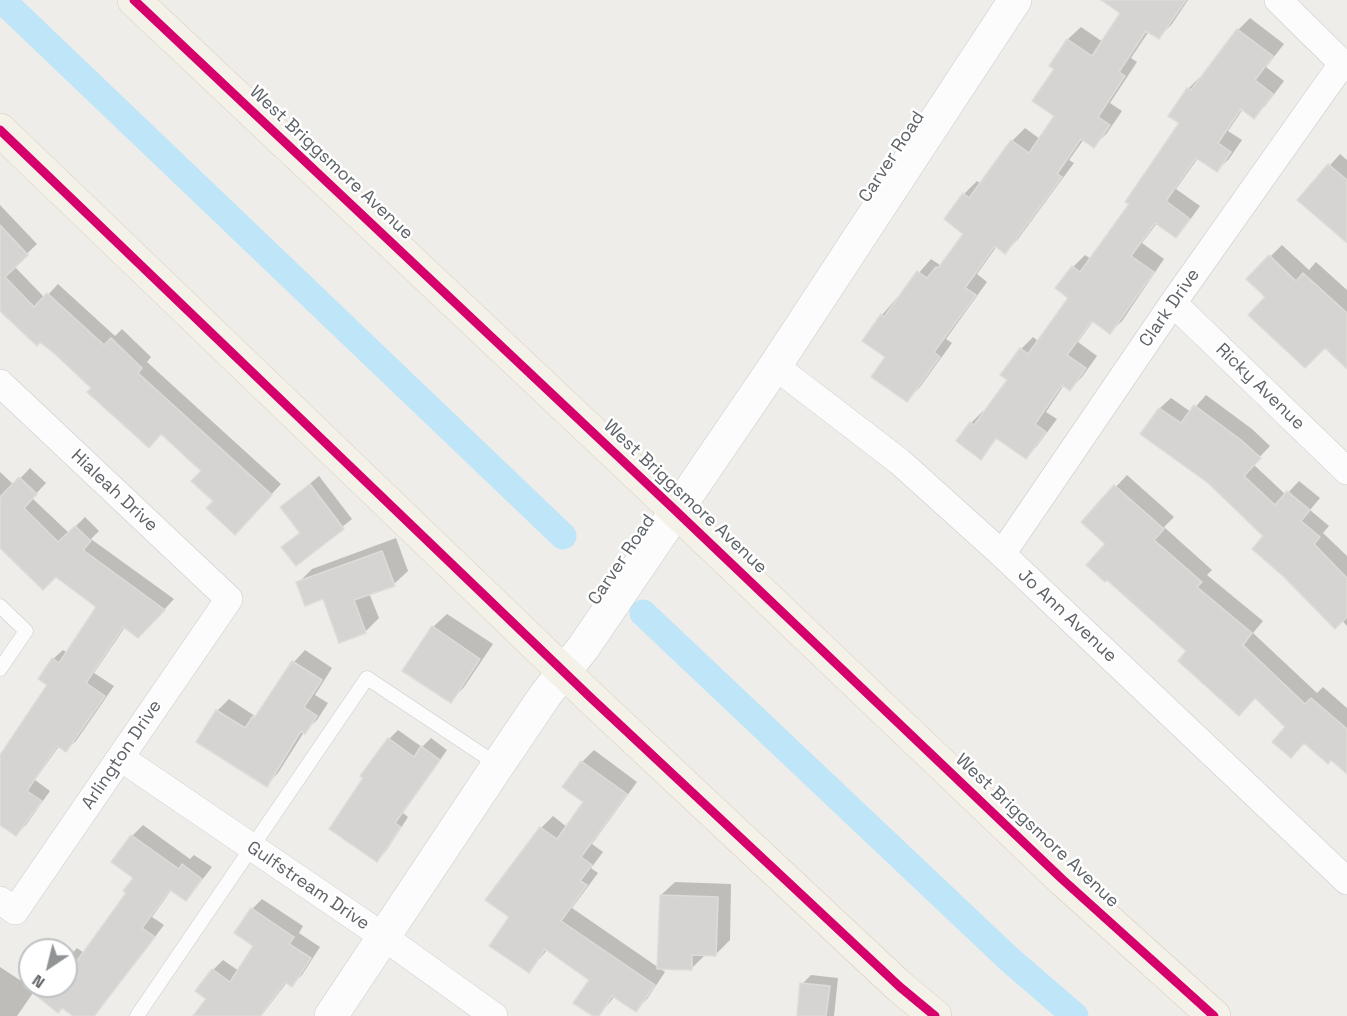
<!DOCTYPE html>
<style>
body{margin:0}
#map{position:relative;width:1347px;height:1016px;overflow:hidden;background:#efede9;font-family:"Space Grotesk",sans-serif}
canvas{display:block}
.north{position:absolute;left:18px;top:938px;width:60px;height:60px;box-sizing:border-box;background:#fff;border:2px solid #bfc1c3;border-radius:50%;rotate:215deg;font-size:16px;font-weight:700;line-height:24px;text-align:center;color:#5e6368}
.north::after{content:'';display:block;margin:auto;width:21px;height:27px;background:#919395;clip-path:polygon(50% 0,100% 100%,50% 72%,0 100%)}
</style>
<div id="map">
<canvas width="1347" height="1016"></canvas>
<div class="north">N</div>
</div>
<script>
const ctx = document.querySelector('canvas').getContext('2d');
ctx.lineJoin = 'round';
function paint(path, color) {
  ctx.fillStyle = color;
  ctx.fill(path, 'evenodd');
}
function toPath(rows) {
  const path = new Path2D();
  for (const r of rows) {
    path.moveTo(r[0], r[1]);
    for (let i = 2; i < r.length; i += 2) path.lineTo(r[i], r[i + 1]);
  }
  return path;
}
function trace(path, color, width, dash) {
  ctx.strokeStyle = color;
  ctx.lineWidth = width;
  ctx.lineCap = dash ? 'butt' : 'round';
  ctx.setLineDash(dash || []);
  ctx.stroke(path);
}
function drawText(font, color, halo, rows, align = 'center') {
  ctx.font = font + ' "Space Grotesk",sans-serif';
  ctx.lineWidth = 5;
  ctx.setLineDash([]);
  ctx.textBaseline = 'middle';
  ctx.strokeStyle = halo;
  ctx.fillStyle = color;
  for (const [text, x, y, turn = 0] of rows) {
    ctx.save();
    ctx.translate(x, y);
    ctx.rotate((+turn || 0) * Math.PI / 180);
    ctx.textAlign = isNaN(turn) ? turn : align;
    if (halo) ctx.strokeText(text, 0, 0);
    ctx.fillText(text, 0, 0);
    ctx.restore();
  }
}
const shadow = toPath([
 [1106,0,1188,0,1172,24,1159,37,1149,31,1131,58,1137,62,1110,103,1122,111,1107,133,1094,146,1084,139,1069,160,1074,163,1018,239,1005,252,997,246,977,274,987,282,946,339,952,343,920,387,907,400,887,357,882,315,931,259,940,265,966,233,964,194,977,181,981,184,1012,141,1025,128,1040,139,1056,116,1056,69,1051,65,1068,39,1081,27,1103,42,1122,13],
 [1250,18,1284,44,1266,67,1284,81,1266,105,1254,117,1243,109,1228,131,1242,140,1229,159,1217,170,1198,158,1176,189,1200,206,1187,224,1176,236,1157,223,1142,243,1164,259,1122,321,1110,332,1094,320,1078,342,1097,356,1082,377,1070,389,1064,385,1046,412,1057,419,1037,446,1026,457,998,437,981,458,971,423,983,411,985,413,1009,380,1021,349,1033,337,1039,342,1071,297,1058,288,1073,267,1085,255,1091,259,1131,204,1181,123,1188,89,1200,77,1202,78,1238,30],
 [1340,154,1347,160,1347,235,1299,200],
 [0,205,37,244,14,266,45,298,58,284,115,336,122,329,151,357,147,362,281,484,245,523,215,501,203,471,161,433,93,388,56,353,0,308],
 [1282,245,1309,270,1316,262,1347,290,1347,367,1248,279],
 [1206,395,1252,429,1270,446,1253,464,1286,495,1299,481,1320,498,1310,510,1329,526,1323,533,1347,556,1347,626,1266,535,1209,482,1142,433,1160,408,1171,398,1191,412],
 [30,468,46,483,32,498,69,533,85,517,99,531,91,539,174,599,148,627,125,627,94,673,114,686,76,741,66,750,59,746,35,780,50,791,26,825,16,834,0,823,0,757,49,684,53,659,63,650,68,653,98,607,0,538,0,472,14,485],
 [1127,475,1174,517,1164,527,1212,570,1207,575,1263,621,1253,633,1317,693,1323,687,1347,708,1347,772,1332,758,1305,742,1256,697,1188,651,1107,544,1083,522],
 [319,476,352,519,296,564,283,547,301,531,282,507],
 [396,538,408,571,394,584,369,593,379,618,365,632,324,597,298,583,312,569],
 [447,614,493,644,464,687,451,701,433,627],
 [305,650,332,668,315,695,328,703,317,720,304,732,278,773,266,785,217,711,229,699,255,716,264,707,294,662],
 [398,730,422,747,431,738,447,750,403,813,408,817,386,851,377,860,389,739],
 [594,750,637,782,592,844,603,852,591,868,598,873,572,908,665,972,647,999,636,1010,615,996,598,1016,595,1016,591,979,548,949,529,971,511,916,487,900,541,828,553,816,567,827,585,802,582,762],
 [143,825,190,859,194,855,212,867,196,888,186,899,172,889,152,917,164,925,97,1013,95,1016,76,1016,46,986,66,986,66,960,77,948,84,953,128,893,135,878,113,862,132,836],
 [675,882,731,884,730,940,716,954,705,955,691,969,661,895],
 [262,899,303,926,299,933,320,947,302,975,292,985,287,982,261,1016,195,1016,208,999,213,970,223,960,239,971,256,946,252,909],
 [0,967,35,990,17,1016,0,1016],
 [811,975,838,978,834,1016,798,1016,802,984]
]);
const canal = toPath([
 [2,0,563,536],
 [643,613,1009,959,1075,1016]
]);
const building = toPath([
 [1101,0,1186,0,1159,39,1146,31,1119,72,1125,76,1098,117,1110,125,1094,148,1081,139,1057,174,1062,177,1005,254,995,246,965,288,976,295,934,352,940,357,907,402,871,377,885,357,862,341,881,314,884,317,917,271,927,278,936,267,938,268,963,234,944,219,963,193,969,198,1011,140,1029,153,1054,116,1032,101,1054,69,1049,66,1067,39,1092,56,1120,13,1101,0],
 [1237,29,1273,56,1255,80,1273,94,1254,119,1241,109,1218,143,1231,152,1217,172,1196,158,1166,201,1190,219,1176,238,1155,223,1131,256,1154,272,1110,334,1092,321,1067,355,1086,368,1070,391,1062,385,1035,424,1046,432,1026,459,996,438,981,460,956,441,970,422,974,425,1007,380,1000,375,1020,348,1028,354,1068,298,1055,288,1072,266,1080,272,1129,204,1125,202,1179,123,1168,116,1187,88,1191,90,1237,29],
 [1328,164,1347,180,1347,243,1297,200,1328,164],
 [0,225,28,255,5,277,34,307,47,293,104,345,111,338,142,368,138,373,272,495,235,535,206,508,213,501,191,481,201,471,161,434,149,448,87,392,91,388,55,354,40,342,37,346,0,311,0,225],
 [1269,255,1296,281,1303,273,1347,313,1347,369,1325,348,1305,368,1248,315,1265,297,1246,279,1269,255],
 [1194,405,1241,440,1261,458,1244,476,1275,505,1287,491,1310,510,1301,521,1320,537,1314,544,1347,578,1347,617,1335,629,1283,576,1252,549,1263,536,1208,483,1140,434,1159,408,1181,423,1194,405],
 [19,477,37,494,24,508,58,542,75,526,91,541,83,550,165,610,138,638,123,627,86,683,105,696,66,752,57,746,27,791,42,801,16,836,0,825,0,755,47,685,38,679,52,658,59,663,96,607,56,577,43,590,0,548,0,497,19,477],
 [310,484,344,529,296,566,281,547,300,533,280,507,310,484],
 [1114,485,1164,529,1154,540,1202,582,1197,587,1252,633,1243,645,1305,704,1311,698,1347,729,1347,774,1331,760,1328,764,1304,743,1291,758,1272,742,1285,727,1255,698,1239,716,1178,661,1186,651,1107,580,1105,582,1086,565,1105,544,1081,522,1114,485],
 [382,551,395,586,354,600,366,633,339,643,323,599,305,606,296,582,382,551],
 [432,626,480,659,451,703,402,671,432,626],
 [292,661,322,680,304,707,317,716,305,734,301,731,267,787,196,742,216,710,245,728,253,716,255,717,292,661],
 [388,738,414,757,421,746,440,760,395,823,401,827,377,862,329,829,363,778,360,776,388,738],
 [581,761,627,794,581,857,592,865,580,881,587,885,561,921,655,985,636,1012,612,996,599,1016,593,1016,573,1003,589,980,545,949,529,973,489,946,509,917,485,900,540,827,557,839,583,802,562,787,581,761],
 [131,835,179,869,182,864,202,879,186,901,170,890,142,928,155,937,94,1016,73,1016,62,1008,58,1013,24,986,66,986,66,958,74,965,126,893,123,891,133,878,111,862,131,835],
 [660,895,718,897,716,956,692,955,692,970,657,969,660,895],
 [251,908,294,937,289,944,311,958,292,987,285,982,260,1016,193,1016,206,999,195,991,212,969,230,982,253,946,234,933,251,908],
 [800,983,830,986,826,1016,797,1016,800,983]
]);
const service = toPath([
 [0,606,26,631,0,669],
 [137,1016,367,678,498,765]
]);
const minor = toPath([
 [1278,0,1347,68],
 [1173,303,1347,471],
 [775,366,900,462,1002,554,1347,881],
 [0,383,229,599,15,911,0,900],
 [1002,554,1173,303,1342,64],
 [121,758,384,937,494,1016]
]);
const tertiary = toPath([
 [331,1016,498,765,546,694,583,648,775,366,1015,0]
]);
const primary = toPath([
 [134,0,676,511,1062,879,1214,1016],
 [0,130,589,696,900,987,935,1016]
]);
const cycleway = toPath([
 [134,0,676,511,1062,879,1214,1016],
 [0,130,589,696,900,987,935,1016]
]);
const streetNames = [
 ["Carver Road",892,157,-57],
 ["West Briggsmore Avenue",331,163,43],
 ["Clark Drive",1170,308,-55],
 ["Ricky Avenue",1260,387,44],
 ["Hialeah Drive",114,491,43],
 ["West Briggsmore Avenue",685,497,43],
 ["Carver Road",622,560,-56],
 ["Jo Ann Avenue",1067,616,43],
 ["Arlington Drive",122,755,-56],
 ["West Briggsmore Avenue",1037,831,43],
 ["Gulfstream Drive",308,886,34]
];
paint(shadow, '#0003');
trace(canal, '#bee5f8', 27);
paint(building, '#d5d4d2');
trace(building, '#dedcd8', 1.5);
trace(service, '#cacaca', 15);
trace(minor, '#cacaca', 28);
trace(tertiary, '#cacaca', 34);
trace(primary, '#d8cbb6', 34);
trace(service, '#fdfcfc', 14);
trace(minor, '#fdfcfc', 27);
trace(tertiary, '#fdfcfc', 33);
trace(primary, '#f4f1e9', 33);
trace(cycleway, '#d6006c', 9);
drawText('18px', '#5e6368', '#fff', streetNames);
</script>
